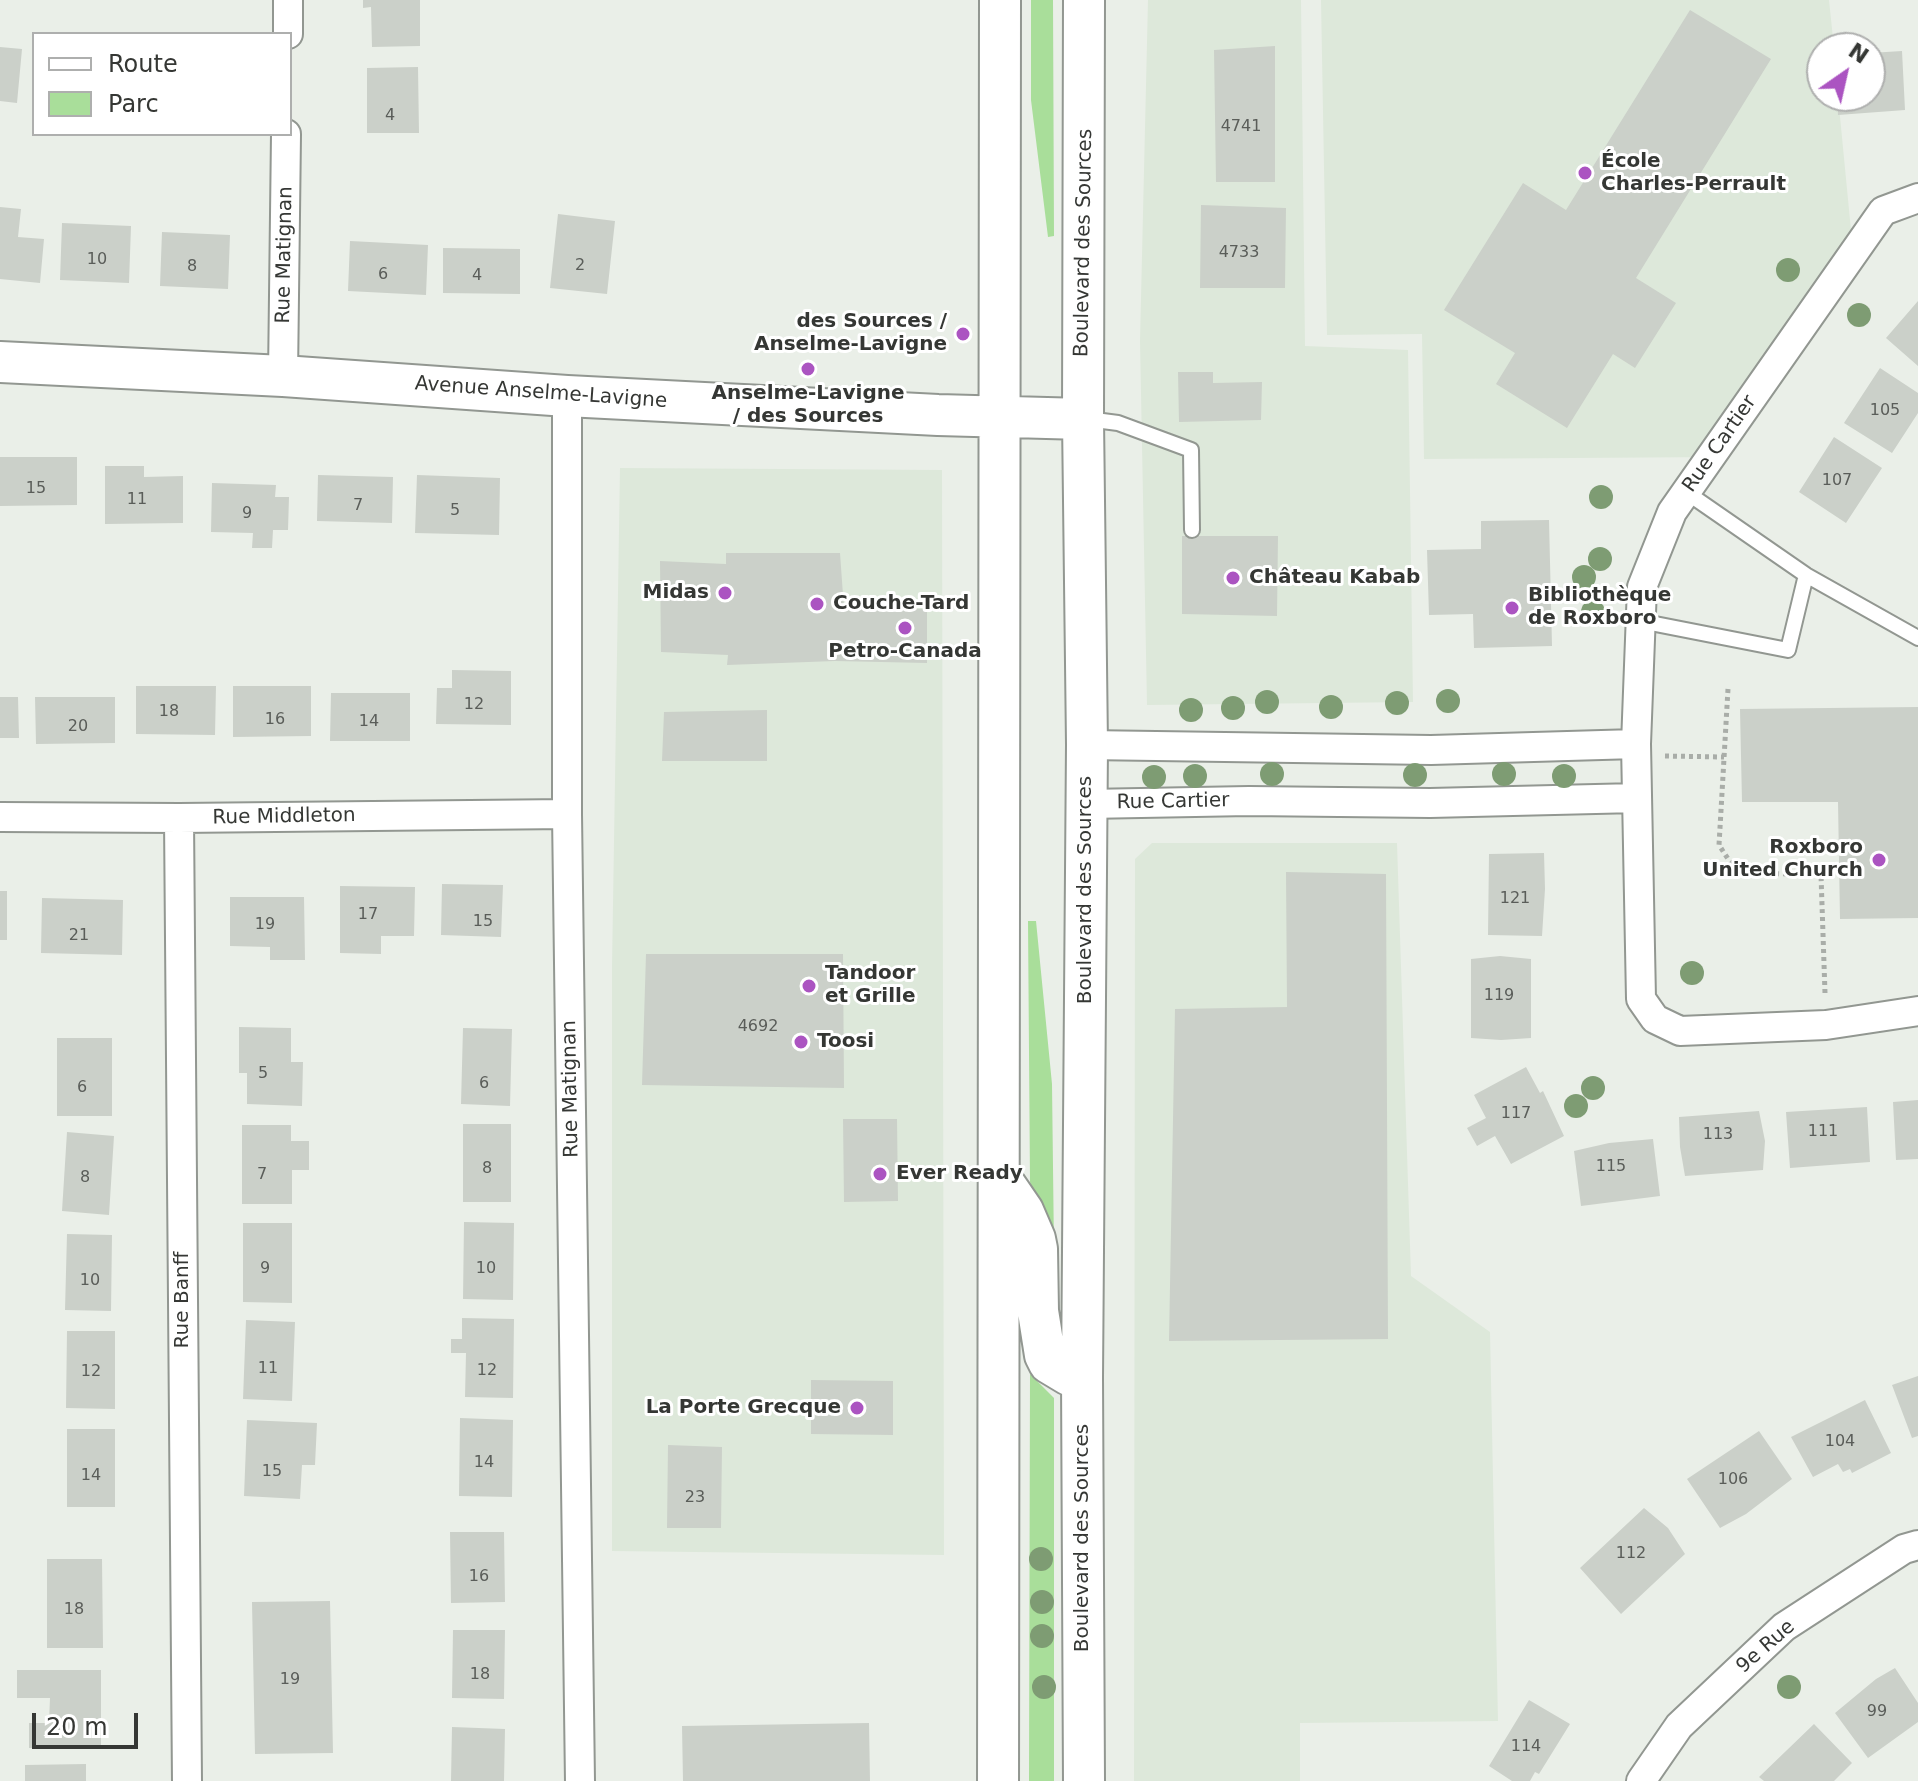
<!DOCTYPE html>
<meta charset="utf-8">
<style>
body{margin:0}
#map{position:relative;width:1918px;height:1781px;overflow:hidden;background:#eaefe8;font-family:"DejaVu Sans",sans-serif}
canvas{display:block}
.legend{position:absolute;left:32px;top:32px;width:260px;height:104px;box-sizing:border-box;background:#fff;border:2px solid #aeafae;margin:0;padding:10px 14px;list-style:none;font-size:24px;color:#353734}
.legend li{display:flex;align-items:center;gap:16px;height:40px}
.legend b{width:40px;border:2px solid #aeafae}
.north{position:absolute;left:1806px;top:32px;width:80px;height:80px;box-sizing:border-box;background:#fff;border:2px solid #aeafae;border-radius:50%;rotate:34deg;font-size:22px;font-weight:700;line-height:32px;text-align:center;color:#353734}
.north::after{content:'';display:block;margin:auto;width:28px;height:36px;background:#ab54c1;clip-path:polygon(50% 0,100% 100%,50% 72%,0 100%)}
.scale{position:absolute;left:32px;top:1713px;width:106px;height:36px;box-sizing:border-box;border:4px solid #353734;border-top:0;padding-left:10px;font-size:24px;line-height:28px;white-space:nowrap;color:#353734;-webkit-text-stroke:6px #fff;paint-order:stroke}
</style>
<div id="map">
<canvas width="1918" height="1781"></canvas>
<ul class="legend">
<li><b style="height:10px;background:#fff"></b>Route</li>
<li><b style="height:22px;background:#a9de9a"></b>Parc</li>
</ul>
<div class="north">N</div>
<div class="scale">20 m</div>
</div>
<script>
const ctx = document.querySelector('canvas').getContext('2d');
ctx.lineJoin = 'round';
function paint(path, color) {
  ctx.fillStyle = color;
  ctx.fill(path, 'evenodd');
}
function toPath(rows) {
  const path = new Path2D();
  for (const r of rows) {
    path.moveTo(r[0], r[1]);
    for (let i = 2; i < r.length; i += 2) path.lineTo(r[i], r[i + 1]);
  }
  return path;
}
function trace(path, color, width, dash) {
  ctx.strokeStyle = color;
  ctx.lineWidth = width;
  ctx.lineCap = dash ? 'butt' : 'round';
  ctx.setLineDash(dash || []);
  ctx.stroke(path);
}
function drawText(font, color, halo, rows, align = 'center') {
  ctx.font = font + ' "DejaVu Sans",sans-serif';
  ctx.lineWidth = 6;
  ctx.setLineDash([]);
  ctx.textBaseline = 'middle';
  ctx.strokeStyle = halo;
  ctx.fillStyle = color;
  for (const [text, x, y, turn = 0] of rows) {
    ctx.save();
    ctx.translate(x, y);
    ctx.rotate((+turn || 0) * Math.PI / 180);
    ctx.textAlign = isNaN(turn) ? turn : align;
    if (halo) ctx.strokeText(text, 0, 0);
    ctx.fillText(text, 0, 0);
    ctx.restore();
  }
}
const built = toPath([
 [1148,0,1301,0,1305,346,1408,350,1413,702,1147,705,1140,341],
 [1321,0,1829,0,1834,48,1822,48,1822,96,1838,96,1853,251,1720,457,1424,459,1422,334,1327,335],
 [620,468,942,470,944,1555,612,1551,612,966],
 [1152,843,1397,843,1411,1276,1490,1332,1498,1721,1300,1723,1300,1781,1134,1781,1135,859]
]);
const green = toPath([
 [1031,0,1053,0,1054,236,1048,237,1031,100],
 [1028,921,1036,921,1052,1084,1054,1250,1044,1232,1030,1182],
 [1030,1374,1054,1398,1054,1781,1029,1781]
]);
const building = toPath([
 [363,0,420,0,420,46,372,47,371,7,363,8],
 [1690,10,1771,59,1636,278,1676,303,1635,368,1613,354,1567,428,1496,384,1515,353,1444,310,1523,183,1566,210],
 [1275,46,1275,182,1216,182,1214,50],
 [0,47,22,49,17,103,0,101],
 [1902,51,1905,110,1838,115,1837,96,1870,96,1870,53],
 [418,67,419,133,367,133,367,68],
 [1201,205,1286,208,1285,288,1200,288],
 [0,207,21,209,18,237,44,239,40,283,0,279],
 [558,214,615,221,607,294,550,288],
 [62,223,131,226,129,283,60,280],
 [162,232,230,235,228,289,160,286],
 [350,241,428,245,426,295,348,291],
 [443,248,520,249,520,294,443,293],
 [1918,301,1918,366,1886,338],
 [1880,368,1918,393,1918,413,1892,453,1844,423],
 [1178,372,1213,372,1213,383,1262,382,1261,420,1179,422],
 [1834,437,1882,468,1846,523,1799,492],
 [0,457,77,457,77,505,0,506],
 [105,466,144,466,144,477,183,476,183,523,105,524],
 [318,475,393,477,392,523,317,521],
 [417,475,500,478,499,535,415,533],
 [212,483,276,485,275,497,289,497,288,530,273,530,272,548,252,548,253,533,211,532],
 [1549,520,1552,646,1474,648,1473,614,1429,615,1427,550,1481,549,1481,521],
 [1182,536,1278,536,1277,616,1182,614],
 [726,553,840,553,844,609,927,609,927,663,835,661,727,665,728,655,661,652,660,561,726,564],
 [452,670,511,671,511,725,436,724,437,688,452,688],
 [136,686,216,686,215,735,136,734],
 [233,686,311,686,311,736,233,737],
 [331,693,410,693,410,741,330,741],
 [0,697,18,697,19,738,0,738],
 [35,697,115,697,115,743,36,744],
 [1918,707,1918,918,1840,919,1838,802,1742,802,1740,709],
 [767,710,767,761,662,761,664,712],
 [1544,853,1545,889,1542,936,1488,935,1489,854],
 [1286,872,1386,874,1388,1339,1169,1341,1175,1009,1287,1007],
 [442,884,503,885,501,937,441,935],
 [340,886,415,887,414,936,381,936,381,954,340,953],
 [0,891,7,891,7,940,0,940],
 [230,897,304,897,305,960,270,960,270,947,230,946],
 [42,898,123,900,122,955,41,953],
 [646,954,843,954,844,1088,642,1085],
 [1500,956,1531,959,1531,1038,1501,1040,1471,1038,1471,959],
 [239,1027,291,1028,291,1062,303,1062,302,1106,247,1104,247,1073,239,1073],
 [463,1028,512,1029,510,1106,461,1104],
 [57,1038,112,1038,112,1116,57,1116],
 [1526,1067,1540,1093,1543,1091,1564,1136,1511,1164,1495,1136,1477,1146,1467,1128,1486,1118,1474,1095],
 [1918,1100,1918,1159,1896,1160,1893,1102],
 [1867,1107,1870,1162,1790,1168,1786,1112],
 [1759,1111,1765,1141,1763,1170,1685,1176,1680,1147,1679,1117],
 [843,1119,897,1119,898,1201,844,1202],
 [463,1124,511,1124,511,1202,463,1202],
 [242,1125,291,1125,291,1141,309,1141,309,1170,292,1170,292,1204,242,1204],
 [67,1132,114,1136,109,1215,62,1211],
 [1653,1139,1660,1196,1581,1206,1574,1151,1609,1143],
 [464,1222,514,1223,513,1300,463,1299],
 [243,1223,292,1223,292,1303,243,1302],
 [67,1234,112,1235,111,1311,65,1310],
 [462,1318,514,1319,513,1398,465,1397,466,1353,451,1353,451,1339,462,1339],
 [246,1320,295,1322,292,1401,243,1399],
 [67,1331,115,1331,115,1409,66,1408],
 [1918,1376,1918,1436,1912,1438,1892,1385],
 [811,1380,893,1381,893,1435,811,1434],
 [1865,1400,1891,1453,1852,1473,1850,1469,1843,1472,1838,1464,1813,1477,1791,1437],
 [460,1418,513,1420,512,1497,459,1496],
 [247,1420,317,1423,315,1465,302,1465,300,1499,244,1496],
 [67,1429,115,1429,115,1507,67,1507],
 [1759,1431,1792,1479,1746,1514,1720,1528,1687,1479],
 [668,1445,722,1447,721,1528,667,1528],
 [1644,1508,1668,1528,1685,1554,1621,1614,1580,1568],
 [450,1532,504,1532,505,1602,451,1603],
 [47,1559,102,1559,103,1648,47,1648],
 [330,1601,333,1753,255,1754,252,1602],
 [453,1630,505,1630,504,1699,452,1698],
 [1895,1668,1918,1703,1918,1722,1868,1758,1835,1713,1876,1679],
 [17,1670,101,1670,101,1748,29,1748,29,1723,49,1723,50,1698,17,1698],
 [1529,1700,1570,1724,1539,1774,1535,1772,1530,1781,1512,1781,1489,1766],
 [869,1723,870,1781,683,1781,682,1726],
 [1814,1724,1852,1763,1834,1781,1764,1781,1759,1777],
 [452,1727,505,1729,504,1781,451,1781],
 [86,1764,86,1781,25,1781,25,1765]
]);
const path = toPath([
 [1728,689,1719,845,1730,862,1754,873,1821,875,1825,993],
 [1665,756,1724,757]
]);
const lane = toPath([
 [1087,419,1118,423,1191,450,1192,530],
 [1686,492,1806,575,1918,638],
 [1640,621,1788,650,1806,575]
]);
const street = toPath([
 [288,34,288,0],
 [1918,198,1883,211,1672,512,1642,587,1636,744,1641,999,1655,1019,1680,1031,1826,1025,1918,1011],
 [283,376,286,134],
 [567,396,567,814,580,1781],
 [1087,745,1431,750,1636,744],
 [1087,804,1249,801,1430,803,1637,798],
 [0,817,179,818,567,814],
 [179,818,187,1781],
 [1641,1781,1679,1726,1784,1627,1904,1549,1918,1545]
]);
const secondary = toPath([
 [0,362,283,376,567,396,938,415,1083,419],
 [997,1173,1023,1211,1035,1239,1037,1249,1038,1311,1045,1355,1049,1363,1069,1375,1082,1377],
 [998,1781,1000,0],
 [1084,1781,1082,1377,1087,745,1083,419,1084,0]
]);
const trees = [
 [1788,270],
 [1859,315],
 [1601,497],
 [1600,559],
 [1584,577],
 [1593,612],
 [1448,701],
 [1267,702],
 [1397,703],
 [1331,707],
 [1233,708],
 [1191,710],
 [1272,774],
 [1504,774],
 [1415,775],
 [1195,776],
 [1564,776],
 [1154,777],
 [1692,973],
 [1593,1088],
 [1576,1106],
 [1041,1559],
 [1042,1602],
 [1042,1636],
 [1044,1687],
 [1789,1687]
];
const markers = [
 [1585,173,8,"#ab54c1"],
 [963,334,8,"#ab54c1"],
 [808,369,8,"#ab54c1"],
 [1233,578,8,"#ab54c1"],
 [725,593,8,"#ab54c1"],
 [817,604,8,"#ab54c1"],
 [1512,608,8,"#ab54c1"],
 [905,628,8,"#ab54c1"],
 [1879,860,8,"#ab54c1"],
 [809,986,8,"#ab54c1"],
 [801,1042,8,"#ab54c1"],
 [880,1174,8,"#ab54c1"],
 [857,1408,8,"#ab54c1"]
];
const numberNames = [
 ["4",390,116],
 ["4741",1241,127],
 ["4733",1239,253],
 ["10",97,260],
 ["2",580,266],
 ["8",192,267],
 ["6",383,275],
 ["4",477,276],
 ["105",1885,411],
 ["107",1837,481],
 ["15",36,489],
 ["11",137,500],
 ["7",358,506],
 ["5",455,511],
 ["9",247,514],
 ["12",474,705],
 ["18",169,712],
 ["16",275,720],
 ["14",369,722],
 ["20",78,727],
 ["121",1515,899],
 ["17",368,915],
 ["15",483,922],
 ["19",265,925],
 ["21",79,936],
 ["119",1499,996],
 ["4692",758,1027],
 ["5",263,1074],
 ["6",484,1084],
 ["6",82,1088],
 ["117",1516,1114],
 ["111",1823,1132],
 ["113",1718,1135],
 ["115",1611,1167],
 ["8",487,1169],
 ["7",262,1175],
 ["8",85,1178],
 ["9",265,1269],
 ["10",486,1269],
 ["10",90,1281],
 ["11",268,1369],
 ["12",487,1371],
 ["12",91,1372],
 ["104",1840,1442],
 ["14",484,1463],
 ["15",272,1472],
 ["14",91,1476],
 ["106",1733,1480],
 ["23",695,1498],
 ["112",1631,1554],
 ["16",479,1577],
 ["18",74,1610],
 ["18",480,1675],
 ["19",290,1680],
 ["99",1877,1712],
 ["114",1526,1747]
];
const poiNames = [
 ["École",1601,162],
 ["Charles-Perrault",1601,185],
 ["des Sources /",947,322,"right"],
 ["Anselme-Lavigne",947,345,"right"],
 ["Anselme-Lavigne",808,394,"center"],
 ["/ des Sources",808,417,"center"],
 ["Château Kabab",1249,578],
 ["Midas",709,593,"right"],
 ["Bibliothèque",1528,596],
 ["de Roxboro",1528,619],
 ["Couche-Tard",833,604],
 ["Petro-Canada",905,652,"center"],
 ["Roxboro",1863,848,"right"],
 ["United Church",1863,871,"right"],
 ["Tandoor",825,974],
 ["et Grille",825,997],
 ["Toosi",817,1042],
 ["Ever Ready",896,1174],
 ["La Porte Grecque",841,1408,"right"]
];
const streetNames = [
 ["Boulevard des Sources",1084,243,-89],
 ["Rue Matignan",285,255,-89],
 ["Avenue Anselme-Lavigne",541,393,4],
 ["Rue Cartier",1720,444,-55],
 ["Rue Cartier",1173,802,-1],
 ["Rue Middleton",284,817,-1],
 ["Boulevard des Sources",1086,890,-90],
 ["Rue Matignan",571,1089,-91],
 ["Rue Banff",183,1300,-90],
 ["Boulevard des Sources",1083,1538,-90],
 ["9e Rue",1766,1647,-41]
];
paint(built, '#dde8da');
paint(green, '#a9de9a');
paint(building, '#cbd0c9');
trace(lane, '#929791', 18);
trace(street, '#929791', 32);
trace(secondary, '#929791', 44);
trace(path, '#a9ada8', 5, [4, 4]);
trace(lane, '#fff', 14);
trace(street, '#fff', 28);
trace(secondary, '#fff', 40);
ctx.fillStyle = '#7e9c73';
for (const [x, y] of trees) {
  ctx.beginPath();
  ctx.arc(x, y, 12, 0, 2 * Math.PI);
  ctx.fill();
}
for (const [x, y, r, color] of markers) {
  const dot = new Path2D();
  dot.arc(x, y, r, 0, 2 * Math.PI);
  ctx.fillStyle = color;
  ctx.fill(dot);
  trace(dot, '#fff', 3);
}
drawText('16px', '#5a5d59', null, numberNames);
drawText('bold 20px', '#353734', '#fff', poiNames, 'left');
drawText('20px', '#353734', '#fff', streetNames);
</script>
